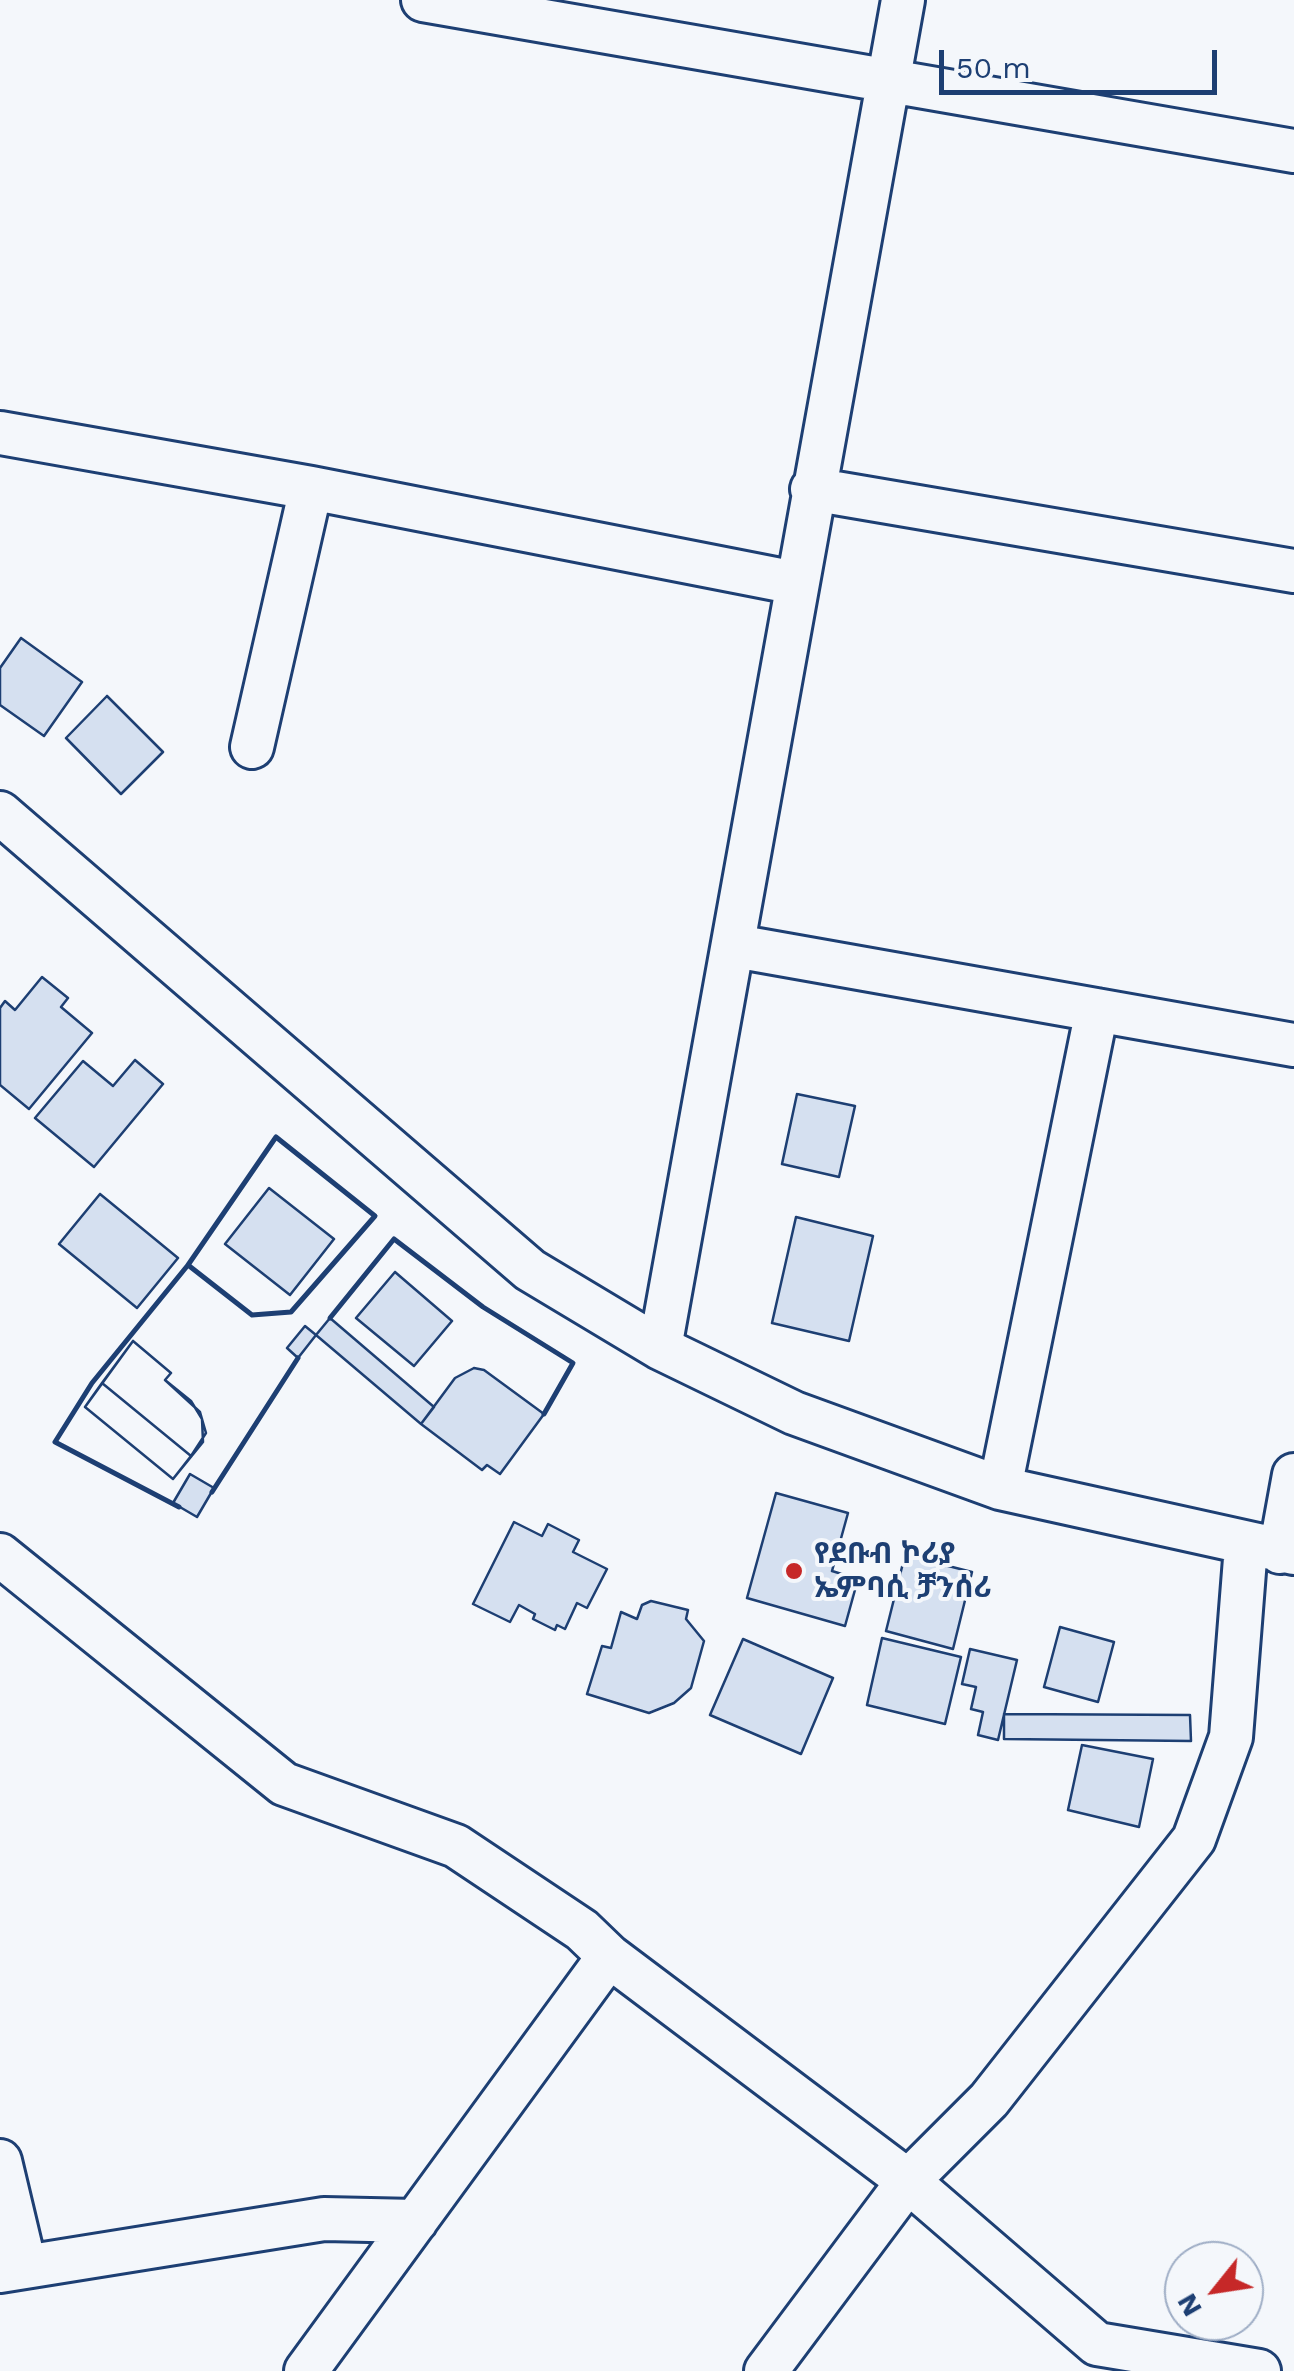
<!DOCTYPE html>
<meta charset="utf-8">
<style>
body{margin:0}
#map{position:relative;width:1294px;height:2371px;overflow:hidden;background:#f4f7fb;font-family:"Work Sans",sans-serif}
canvas{display:block}
.north{position:absolute;left:1164px;top:2241px;width:100px;height:100px;box-sizing:border-box;background:#f4f7fb;border:2px solid #9eadc5;border-radius:50%;rotate:240deg;font-size:28px;font-weight:700;line-height:40px;text-align:center;color:#1d3f73}
.north::after{content:'';display:block;margin:auto;width:35px;height:45px;background:#c62828;clip-path:polygon(50% 0,100% 100%,50% 72%,0 100%)}
.scale{position:absolute;left:939px;top:50px;width:278px;height:45px;box-sizing:border-box;border:5px solid #1d3f73;border-top:0;padding-left:12px;font-size:30px;line-height:35px;white-space:nowrap;color:#1d3f73;-webkit-text-stroke:8px #f4f7fb;paint-order:stroke}
</style>
<div id="map">
<canvas width="1294" height="2371"></canvas>
<div class="north">N</div>
<div class="scale">50 m</div>
</div>
<script>
const ctx = document.querySelector('canvas').getContext('2d');
ctx.lineJoin = 'round';
function paint(path, color) {
  ctx.fillStyle = color;
  ctx.fill(path, 'evenodd');
}
function toPath(rows) {
  const path = new Path2D();
  for (const r of rows) {
    path.moveTo(r[0], r[1]);
    for (let i = 2; i < r.length; i += 2) path.lineTo(r[i], r[i + 1]);
  }
  return path;
}
function trace(path, color, width, dash) {
  ctx.strokeStyle = color;
  ctx.lineWidth = width;
  ctx.lineCap = dash ? 'butt' : 'round';
  ctx.setLineDash(dash || []);
  ctx.stroke(path);
}
function drawText(font, color, halo, rows, align = 'center') {
  ctx.font = font + ' "Work Sans","Noto Sans Ethiopic",sans-serif';
  ctx.lineWidth = 8;
  ctx.setLineDash([]);
  ctx.textBaseline = 'middle';
  ctx.strokeStyle = halo;
  ctx.fillStyle = color;
  for (const [text, x, y, turn = 0] of rows) {
    ctx.save();
    ctx.translate(x, y);
    ctx.rotate((+turn || 0) * Math.PI / 180);
    ctx.textAlign = isNaN(turn) ? turn : align;
    if (halo) ctx.strokeText(text, 0, 0);
    ctx.fillText(text, 0, 0);
    ctx.restore();
  }
}
const building = toPath([
 [21,638,82,682,44,736,0,705,0,668,21,638],
 [107,696,163,752,121,794,66,738,107,696],
 [42,977,68,998,61,1007,92,1033,29,1109,0,1085,0,1008,5,1001,15,1010,42,977],
 [135,1060,163,1084,94,1167,35,1118,83,1061,113,1086,135,1060],
 [797,1094,855,1106,839,1177,782,1164,797,1094],
 [269,1188,334,1239,290,1295,225,1244,269,1188],
 [100,1194,178,1258,137,1308,59,1244,100,1194],
 [796,1217,873,1236,849,1341,772,1323,796,1217],
 [395,1272,452,1321,414,1366,356,1318,395,1272],
 [330,1318,434,1407,421,1424,316,1335,330,1318],
 [305,1326,316,1335,298,1358,287,1348,305,1326],
 [133,1341,171,1373,165,1380,200,1412,206,1433,191,1456,102,1383,133,1341],
 [133,1341,171,1373,165,1380,191,1401,202,1419,203,1442,173,1479,85,1407,133,1341],
 [474,1368,484,1370,544,1414,500,1474,487,1465,482,1470,421,1424,455,1378,474,1368],
 [102,1383,191,1456,173,1479,85,1407,102,1383],
 [190,1474,214,1488,197,1517,173,1503,190,1474],
 [776,1493,848,1513,832,1571,858,1579,845,1626,747,1598,776,1493],
 [514,1522,542,1536,548,1524,579,1540,573,1552,607,1569,587,1608,577,1603,565,1629,557,1625,555,1630,533,1619,535,1614,519,1605,510,1622,473,1604,514,1522],
 [905,1555,972,1572,953,1649,886,1631,905,1555],
 [651,1601,688,1610,686,1619,704,1641,691,1688,674,1703,649,1713,587,1694,602,1646,611,1648,621,1612,637,1619,642,1605,651,1601],
 [1060,1627,1114,1642,1098,1702,1044,1687,1060,1627],
 [882,1638,961,1657,945,1724,867,1705,882,1638],
 [743,1639,833,1678,801,1754,710,1715,743,1639],
 [970,1649,1017,1660,998,1740,978,1735,983,1712,971,1709,976,1687,962,1684,970,1649],
 [1004,1714,1190,1715,1191,1741,1004,1739,1004,1714],
 [1082,1745,1153,1759,1139,1827,1068,1810,1082,1745]
]);
const minor = toPath([
 [423,0,1294,151],
 [0,433,311,488,796,583],
 [812,489,1294,571],
 [252,747,311,488],
 [0,813,530,1270,660,1348,794,1413,1000,1488,1294,1553],
 [735,946,1294,1045],
 [660,1348,903,0],
 [1000,1488,1097,1010],
 [1280,1552,1294,1475],
 [0,1555,284,1784,456,1846,582,1930,609,1956,908,2181,1097,2344,1259,2371],
 [0,2161,25,2266],
 [0,2271,324,2219,416,2221],
 [306,2371,609,1956],
 [766,2371,908,2181,989,2100,1194,1839,1231,1737,1246,1546]
]);
const wall = toPath([
 [330,1318,394,1239,483,1307,573,1363,544,1414],
 [212,1492,298,1358],
 [179,1507,55,1442,92,1383,188,1265,252,1315,291,1312,375,1216,276,1137,188,1265]
]);
const markers = [
 [794,1571,10,"#c62828"]
];
const poiNames = [
 ["የደቡብ ኮሪያ",814,1554],
 ["ኤምባሲ ቻንሰሪ",814,1588]
];
paint(building, '#d5e0f0');
trace(building, '#1d3f73', 2.5);
trace(minor, '#1d3f73', 48);
trace(minor, '#f4f7fb', 42);
trace(wall, '#1d3f73', 5);
for (const [x, y, r, color] of markers) {
  const dot = new Path2D();
  dot.arc(x, y, r, 0, 2 * Math.PI);
  ctx.fillStyle = color;
  ctx.fill(dot);
  trace(dot, '#f4f7fb', 4);
}
drawText('bold 30px', '#1d3f73', '#f4f7fb', poiNames, 'left');
</script>
